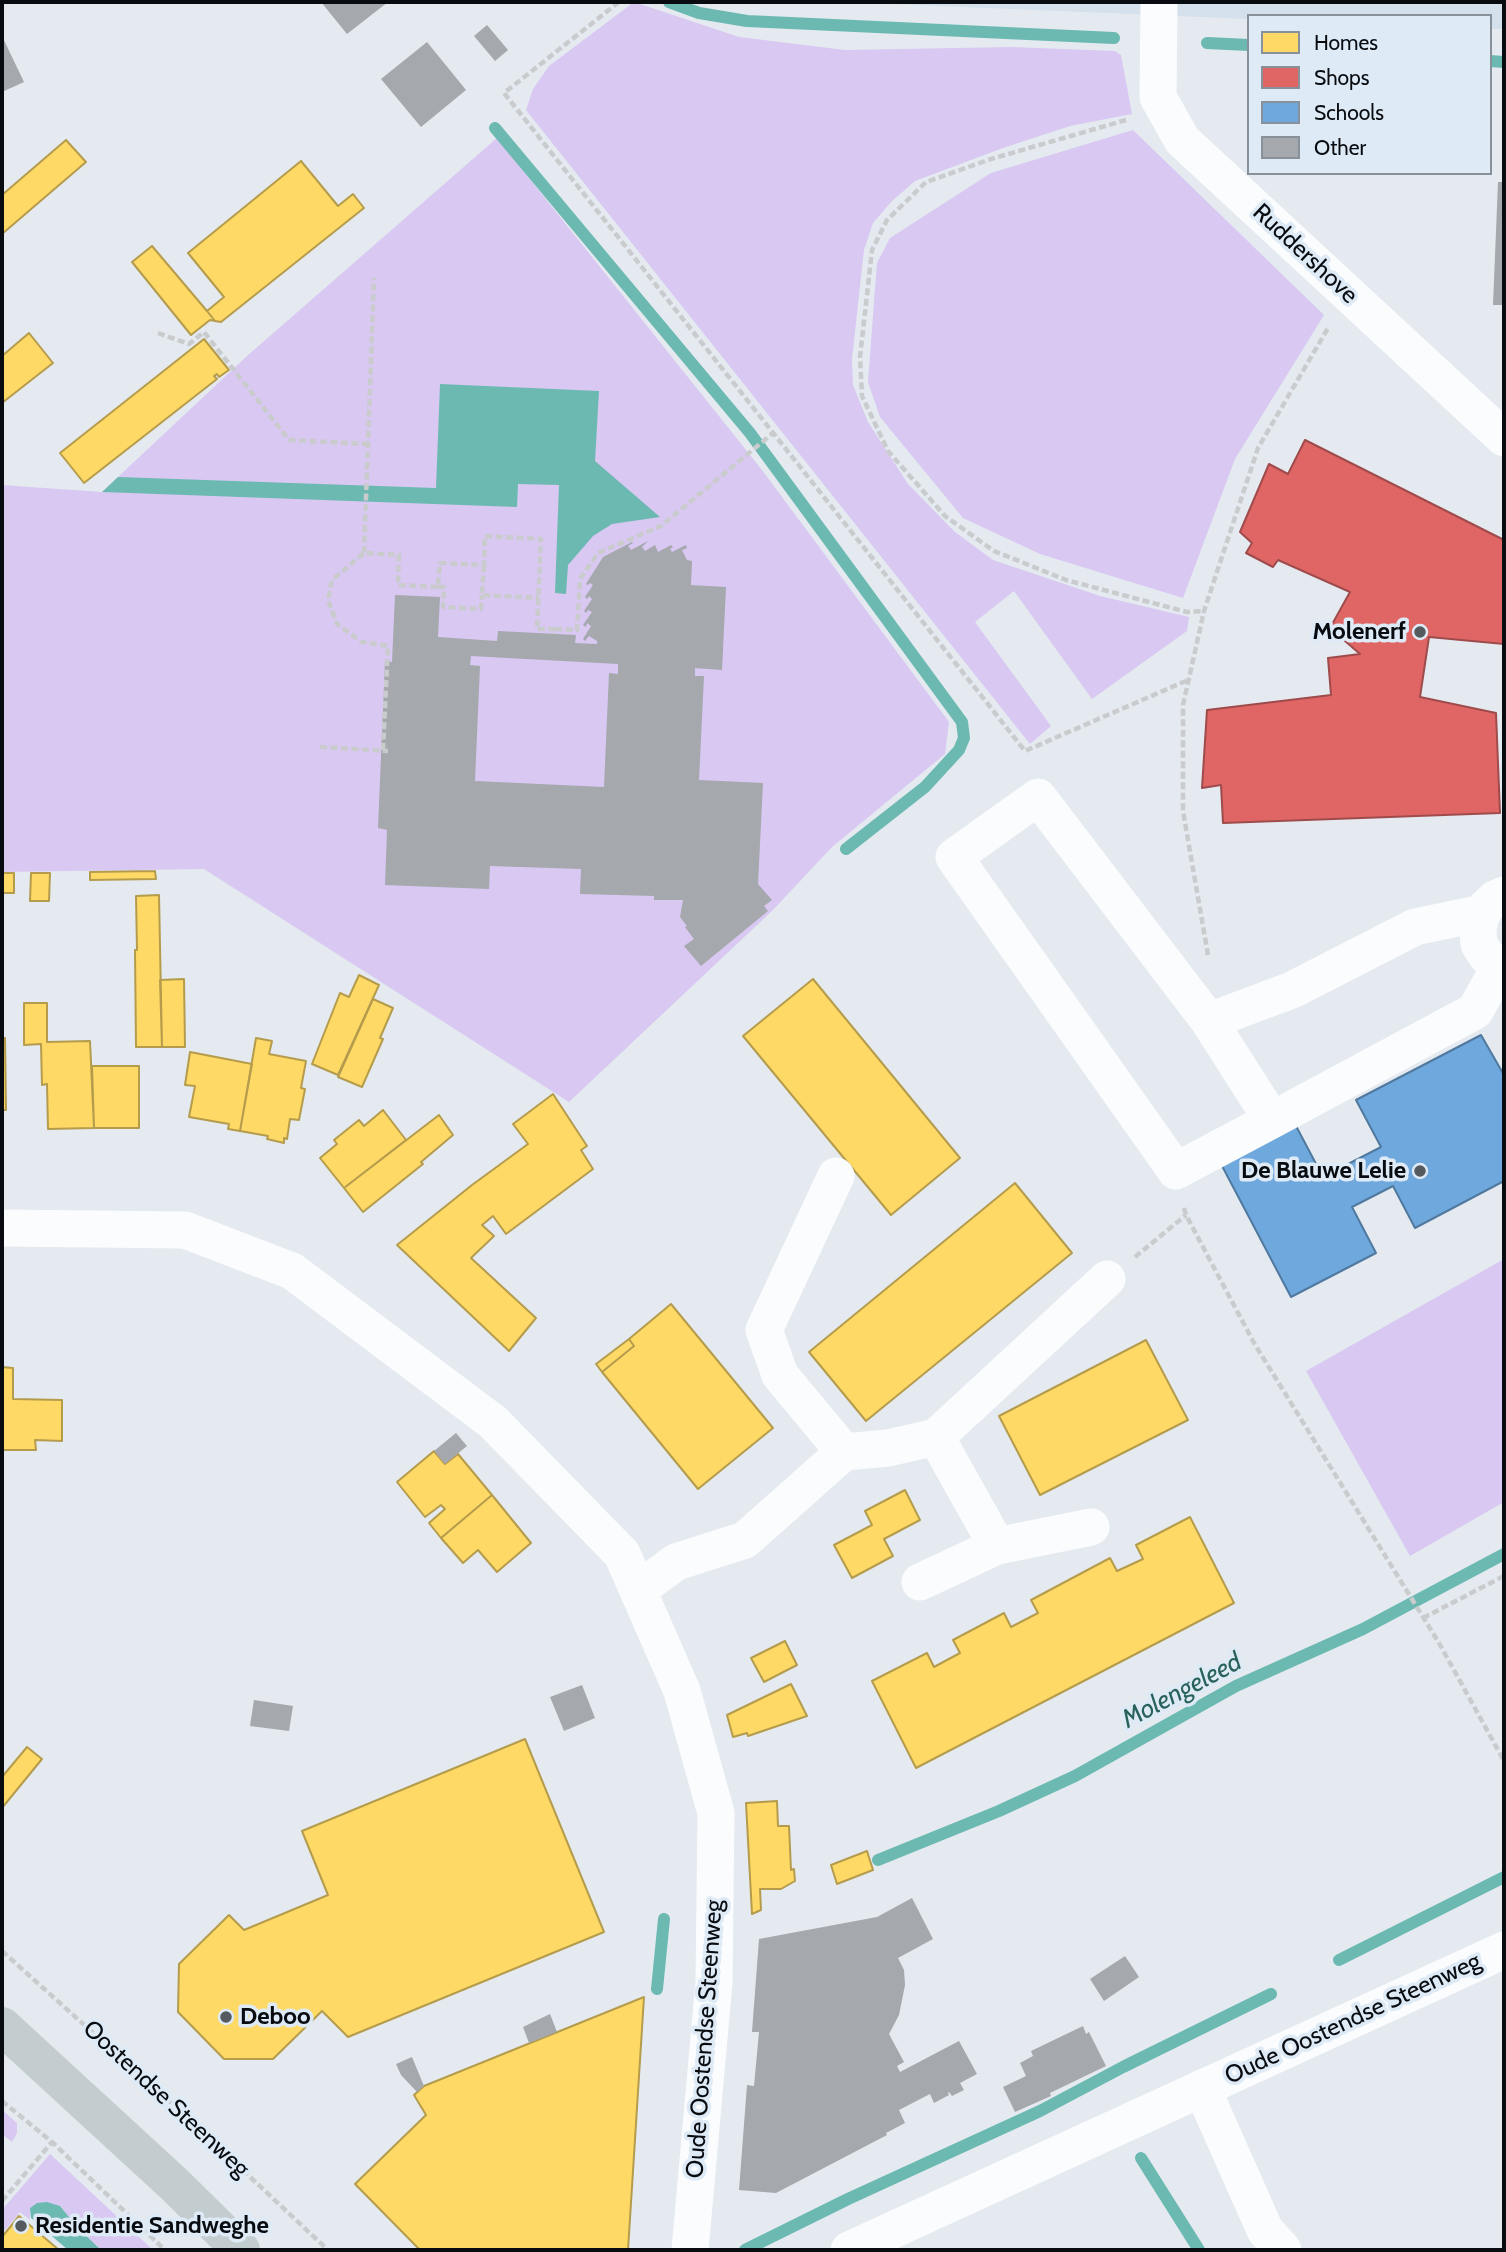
<!DOCTYPE html>
<style>
body{margin:0}
#map{position:relative;width:1506px;height:2252px;overflow:hidden;background:#e4eaf0;font-family:Cabin,sans-serif}
canvas{display:block}
.frame{position:absolute;inset:0;border:4px solid #080c10;pointer-events:none}
.legend{position:absolute;left:1247px;top:14px;width:245px;height:161px;box-sizing:border-box;background:#deeaf6;border:2px solid #88919a;margin:0;padding:9px 12px;list-style:none;font-size:21px;color:#080c10}
.legend li{display:flex;align-items:center;gap:14px;height:35px}
.legend b{width:35px;border:2px solid #88919a}
</style>
<div id="map">
<canvas width="1506" height="2252"></canvas>
<div class="frame"></div>
<ul class="legend">
<li><b style="height:19px;background:#ffd966"></b>Homes</li>
<li><b style="height:19px;background:#e06666"></b>Shops</li>
<li><b style="height:19px;background:#6fa8dc"></b>Schools</li>
<li><b style="height:19px;background:#a5a8ad"></b>Other</li>
</ul>
</div>
<script>
const ctx = document.querySelector('canvas').getContext('2d');
ctx.lineJoin = 'round';
function paint(path, color) {
  ctx.fillStyle = color;
  ctx.fill(path, 'evenodd');
}
function toPath(rows) {
  const path = new Path2D();
  for (const r of rows) {
    path.moveTo(r[0], r[1]);
    for (let i = 2; i < r.length; i += 2) path.lineTo(r[i], r[i + 1]);
  }
  return path;
}
function trace(path, color, width, dash) {
  ctx.strokeStyle = color;
  ctx.lineWidth = width;
  ctx.lineCap = dash ? 'butt' : 'round';
  ctx.setLineDash(dash || []);
  ctx.stroke(path);
}
function drawText(font, color, halo, rows, align = 'center') {
  ctx.font = font + ' Cabin,sans-serif';
  ctx.lineWidth = 7;
  ctx.setLineDash([]);
  ctx.textBaseline = 'middle';
  ctx.strokeStyle = halo;
  ctx.fillStyle = color;
  for (const [text, x, y, turn = 0] of rows) {
    ctx.save();
    ctx.translate(x, y);
    ctx.rotate((+turn || 0) * Math.PI / 180);
    ctx.textAlign = isNaN(turn) ? turn : align;
    if (halo) ctx.strokeText(text, 0, 0);
    ctx.fillText(text, 0, 0);
    ctx.restore();
  }
}
const built = toPath([
 [844,2,1504,2,1504,29,1490,29,1490,16,1249,16,1249,19]
]);
const green = toPath([
 [634,2,739,37,845,50,1012,47,1115,51,1121,55,1132,114,1070,126,1003,148,915,181,891,202,873,223,864,250,852,359,853,385,868,422,908,484,955,532,993,560,1100,596,1189,617,1187,631,1092,699,1014,591,975,622,1051,726,1030,744,526,110,533,89,549,66],
 [1133,130,1324,315,1235,459,1183,598,1040,554,963,518,880,417,868,382,877,263,890,238,991,173],
 [497,138,762,470,949,722,945,754,832,847,772,911,569,1102,204,869,2,872,2,485,102,492,247,356],
 [1504,1259,1504,1502,1410,1556,1306,1371],
 [2,2110,17,2123,17,2133,12,2142,2,2134],
 [50,2154,153,2250,101,2250,78,2228,60,2206,34,2205,30,2208,30,2220,20,2212,2,2234,2,2210]
]);
const water = toPath([
 [440,384,599,391,595,461,660,517,612,524,593,536,568,565,566,594,555,593,559,485,518,484,517,507,102,492,118,477,436,488],
 [47,2202,60,2206,78,2228,101,2250,68,2250,31,2218,30,2208,37,2203]
]);
const homes = toPath([
 [66,140,86,162,2,234,2,195,66,140],
 [301,161,338,206,353,194,364,208,221,322,215,321,207,311,224,297,188,253,301,161],
 [152,246,207,311,215,321,210,320,191,335,132,262,152,246],
 [29,333,53,363,2,403,2,356,29,333],
 [204,339,229,370,219,377,217,374,214,376,217,379,84,483,60,453,204,339],
 [155,871,156,879,90,880,90,872,155,871],
 [2,873,14,873,14,893,2,893,2,873],
 [31,873,50,873,49,901,30,901,31,873],
 [159,895,162,1047,136,1047,135,950,137,950,136,896,159,895],
 [359,975,379,985,338,1075,312,1064,340,993,349,997,359,975],
 [184,979,185,1047,162,1047,160,980,184,979],
 [813,979,960,1158,891,1215,743,1036,813,979],
 [373,999,393,1008,380,1038,383,1039,362,1087,338,1077,373,999],
 [24,1003,47,1003,47,1042,90,1041,94,1128,48,1129,47,1084,42,1085,41,1044,24,1045,24,1003],
 [2,1038,5,1038,6,1110,2,1110,2,1038],
 [256,1038,272,1041,269,1054,306,1061,301,1088,305,1089,299,1120,290,1119,287,1139,284,1138,284,1143,267,1139,268,1136,240,1131,256,1038],
 [190,1052,252,1064,240,1131,228,1129,229,1124,189,1117,195,1086,185,1085,190,1052],
 [92,1066,139,1066,139,1128,94,1128,92,1066],
 [553,1094,587,1146,581,1150,593,1169,506,1234,493,1216,482,1225,494,1236,471,1258,536,1318,509,1351,397,1245,472,1185,528,1144,513,1124,553,1094],
 [383,1110,406,1140,344,1188,320,1158,337,1144,334,1140,359,1120,364,1126,383,1110],
 [439,1115,453,1135,421,1162,423,1164,363,1212,344,1188,439,1115],
 [1015,1183,1072,1253,866,1421,809,1352,1015,1183],
 [671,1304,773,1428,698,1489,602,1372,634,1346,629,1339,671,1304],
 [629,1339,634,1346,602,1372,596,1364,629,1339],
 [1146,1340,1188,1420,1040,1495,999,1416,1146,1340],
 [2,1367,13,1368,13,1399,62,1400,62,1441,35,1440,36,1450,2,1450,2,1367],
 [434,1451,445,1464,458,1454,492,1495,441,1538,429,1523,445,1509,441,1505,425,1517,397,1482,434,1451],
 [905,1490,920,1520,884,1539,893,1556,852,1578,834,1545,872,1525,865,1511,905,1490],
 [492,1495,531,1543,497,1572,478,1550,463,1563,441,1538,492,1495],
 [1190,1517,1234,1603,916,1768,872,1681,927,1653,934,1667,960,1653,953,1640,1004,1613,1011,1627,1038,1613,1031,1600,1110,1558,1117,1571,1143,1559,1136,1545,1190,1517],
 [785,1641,797,1665,764,1682,751,1658,785,1641],
 [791,1684,807,1716,748,1736,747,1733,733,1737,727,1715,791,1684],
 [525,1739,604,1932,348,2037,322,2011,273,2059,224,2059,178,2012,179,1964,229,1915,244,1930,328,1895,302,1831,525,1739],
 [27,1747,42,1759,2,1808,2,1777,27,1747],
 [777,1801,778,1826,789,1826,791,1870,794,1869,795,1881,781,1889,760,1889,761,1910,752,1914,746,1803,777,1801],
 [867,1851,873,1870,837,1884,831,1865,867,1851],
 [644,1997,628,2250,420,2250,355,2184,426,2115,414,2095,424,2086,644,1997],
 [19,2216,59,2250,2,2250,2,2237,19,2216]
]);
const shops = toPath([
 [1305,440,1504,540,1504,644,1429,637,1420,697,1496,713,1500,813,1223,823,1221,785,1202,788,1207,710,1331,695,1328,658,1360,654,1330,628,1350,592,1278,560,1273,567,1246,553,1252,543,1240,532,1269,464,1288,474,1305,440]
]);
const schools = toPath([
 [1481,1035,1504,1075,1504,1181,1415,1228,1393,1186,1352,1207,1376,1253,1291,1297,1221,1164,1296,1126,1323,1177,1381,1147,1356,1100,1481,1035]
]);
const stream = toPath([
 [669,2,699,13,747,21,1114,38],
 [1207,43,1249,45],
 [1490,61,1504,62],
 [495,128,750,433,962,722,964,738,959,750,925,787,846,849],
 [878,1860,999,1811,1075,1776,1236,1686,1363,1629,1504,1554],
 [1339,1960,1504,1877],
 [657,1989,664,1919],
 [1141,2158,1199,2250],
 [745,2250,848,2199,1040,2111,1123,2067,1271,1994]
]);
const building = toPath([
 [321,2,388,2,347,34],
 [487,25,508,50,495,61,474,36],
 [2,36,24,82,2,92],
 [427,42,466,90,421,127,381,79],
 [1498,182,1504,182,1504,305,1493,305],
 [648,541,642,547,645,551,655,545,658,552,671,545,673,547,670,549,672,552,686,545,687,548,682,550,687,560,692,561,691,585,726,587,722,670,695,668,695,676,704,676,699,780,763,783,758,884,772,900,764,906,768,911,701,966,684,946,694,939,685,927,687,926,680,917,683,900,654,900,654,896,580,894,581,869,490,866,489,889,385,885,387,830,378,828,385,661,392,662,395,595,440,597,438,637,497,641,498,631,576,635,575,643,597,644,597,641,589,636,585,641,583,639,591,626,587,623,586,627,583,625,592,612,588,610,586,613,584,611,592,599,589,596,587,599,585,597,593,585,590,583,588,585,586,584,603,557,632,542,633,543,628,546,631,550],
 [471,656,618,664,618,674,609,673,604,787,475,781,480,666,470,665],
 [456,1433,467,1446,445,1464,434,1451],
 [582,1685,595,1718,564,1731,550,1697],
 [254,1700,293,1706,289,1731,250,1726],
 [912,1898,933,1939,898,1958,904,1970,905,1985,899,2015,889,2034,904,2062,897,2066,900,2072,959,2041,977,2074,960,2083,964,2090,952,2096,949,2092,948,2093,949,2095,934,2103,930,2094,899,2110,905,2123,886,2133,887,2135,776,2193,739,2190,747,2085,754,2086,759,2032,752,2032,759,1939,877,1917],
 [1125,1956,1139,1977,1104,2001,1090,1979],
 [550,2014,557,2032,529,2043,523,2027],
 [1083,2026,1086,2034,1089,2032,1106,2066,1050,2093,1051,2096,1015,2112,1003,2087,1026,2076,1020,2063,1033,2056,1031,2051],
 [412,2057,424,2086,417,2092,401,2075,396,2064]
]);
const path = toPath([
 [619,2,504,93,1025,751,1188,680],
 [1126,120,991,159,926,182,887,220,872,250,860,357,862,396,888,451,945,516,994,551,1066,580,1187,612,1204,611],
 [158,333,189,344,204,332,289,440,368,444],
 [364,553,374,278],
 [484,565,482,595,539,598],
 [438,587,444,587,443,607,481,609,482,595],
 [555,629,577,630,580,579,598,553,661,526,773,433],
 [320,747,388,751],
 [383,750,388,646,362,642,337,624,328,600,332,580,364,553,399,555,398,585,438,587,440,563,484,565,485,536,541,539,537,629,555,629,555,634],
 [1208,955,1183,811,1183,705,1204,611,1258,448,1328,328],
 [1184,1208,1186,1215,1254,1343,1439,1643,1504,1761],
 [1135,1257,1186,1215],
 [1423,1618,1504,1576],
 [2,1951,169,2101,328,2250],
 [2,2101,52,2142,165,2250],
 [2,2201,52,2142]
]);
const minor = toPath([
 [1159,2,1158,97,1182,140,1504,438],
 [1504,895,1495,899,1486,907,1480,918,1478,931,1479,944,1486,955,1495,964,1504,968],
 [1209,1021,1292,990,1415,927,1482,913],
 [1272,1120,1209,1021,1038,797,954,857,1176,1171,1272,1120,1475,1011,1500,966],
 [836,1176,764,1330,780,1375,844,1452],
 [2,1228,185,1230,292,1271,493,1422,622,1554,682,1691,716,1813,714,1982,690,2250],
 [936,1437,997,1546],
 [920,1582,997,1546,1091,1527],
 [638,1590,676,1562,745,1540,844,1452,888,1448,936,1437,1107,1279],
 [1202,2088,1265,2230,1283,2250],
 [849,2250,1504,1950]
]);
const major = toPath([
 [2,2026,175,2185,241,2250]
]);
const markers = [
 [1420,632,7,"#555a5e"],
 [1420,1171,7,"#555a5e"],
 [226,2017,7,"#555a5e"],
 [21,2226,7,"#555a5e"]
];
const streetNames = [
 ["Ruddershove",1305,254,43],
 ["Oude Oostendse Steenweg",1353,2019,-25],
 ["Oude Oostendse Steenweg",705,2039,-86],
 ["Oostendse Steenweg",166,2099,43]
];
const poiNames = [
 ["Molenerf",1406,632],
 ["De Blauwe Lelie",1406,1171],
 ["Deboo",240,2017,"left"],
 ["Residentie Sandweghe",35,2226,"left"]
];
const waterNames = [
 ["Molengeleed",1182,1691,-28]
];
paint(built, '#d4e0ec');
paint(green, '#d8c8f2');
paint(water, '#6cb9b2');
paint(homes, '#ffd966');
trace(homes, '#b59c4c', 2);
paint(shops, '#e06666');
trace(shops, '#9f4b4c', 2);
paint(schools, '#6fa8dc');
trace(schools, '#50799f', 2);
trace(stream, '#6cb9b2', 12);
paint(building, '#a5a8ad');
trace(path, '#c9cbcd', 4.5, [7, 3.5]);
trace(minor, '#fbfcfd', 37);
trace(major, '#c3cccf', 38);
for (const [x, y, r, color] of markers) {
  const dot = new Path2D();
  dot.arc(x, y, r, 0, 2 * Math.PI);
  ctx.fillStyle = color;
  ctx.fill(dot);
  trace(dot, '#deeaf6', 2.5);
}
drawText('24px', '#080c10', '#deeaf6', streetNames);
drawText('bold 24px', '#080c10', '#deeaf6', poiNames, 'right');
drawText('italic 26px', '#29625b', '#deeaf6', waterNames);
</script>
